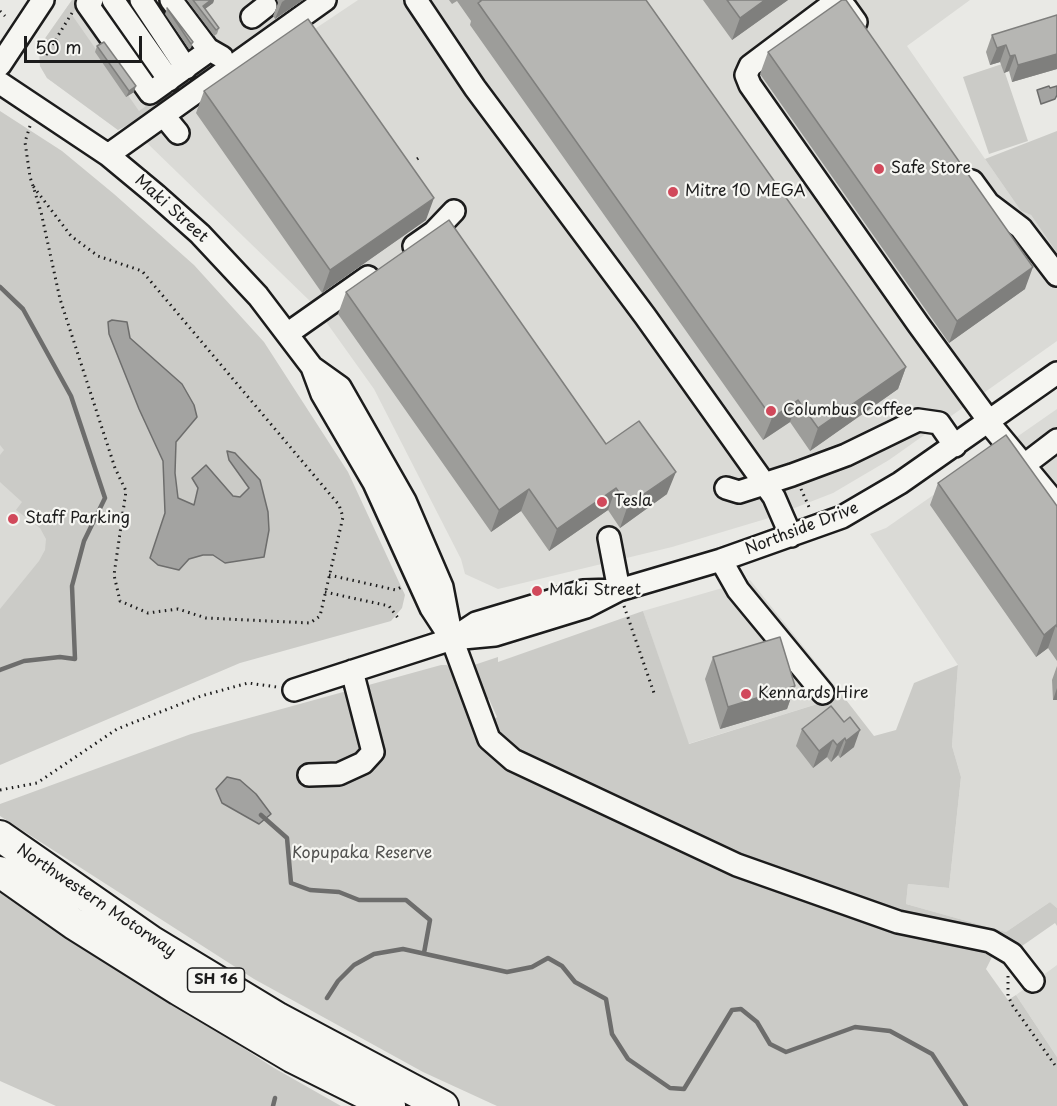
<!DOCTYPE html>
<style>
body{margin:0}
#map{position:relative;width:1057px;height:1106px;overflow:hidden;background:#e9e9e5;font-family:"Playpen Sans",sans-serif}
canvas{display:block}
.scale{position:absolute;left:24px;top:36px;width:118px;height:27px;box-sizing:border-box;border:3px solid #1c1c1c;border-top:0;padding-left:8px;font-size:18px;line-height:21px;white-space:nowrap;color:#1c1c1c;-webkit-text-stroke:4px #f6f6f2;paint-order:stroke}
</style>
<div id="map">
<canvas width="1057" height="1106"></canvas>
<div class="scale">50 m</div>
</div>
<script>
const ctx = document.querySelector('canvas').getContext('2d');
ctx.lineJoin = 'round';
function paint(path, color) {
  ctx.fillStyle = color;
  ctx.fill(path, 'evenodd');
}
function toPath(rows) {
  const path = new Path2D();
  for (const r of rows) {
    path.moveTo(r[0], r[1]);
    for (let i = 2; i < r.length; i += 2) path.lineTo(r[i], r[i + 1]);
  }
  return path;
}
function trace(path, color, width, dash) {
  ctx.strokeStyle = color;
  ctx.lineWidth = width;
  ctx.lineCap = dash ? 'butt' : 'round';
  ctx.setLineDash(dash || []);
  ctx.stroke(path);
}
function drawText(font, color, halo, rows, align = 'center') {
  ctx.font = font + ' "Playpen Sans",sans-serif';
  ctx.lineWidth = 4.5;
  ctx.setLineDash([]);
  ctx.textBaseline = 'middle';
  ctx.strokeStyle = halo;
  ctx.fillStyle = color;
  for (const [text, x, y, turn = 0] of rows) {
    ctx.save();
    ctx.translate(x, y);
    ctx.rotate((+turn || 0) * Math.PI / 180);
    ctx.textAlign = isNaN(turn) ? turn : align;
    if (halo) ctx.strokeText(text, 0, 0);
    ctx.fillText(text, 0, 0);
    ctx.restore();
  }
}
const built = toPath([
 [72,0,313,0,145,116,118,130,47,78,40,66,39,47],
 [358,0,970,0,907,46,1021,211,1031,215,1057,253,1057,341,889,460,833,493,769,518,672,547,498,589,465,574,461,559,374,389,314,305,146,142],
 [0,344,63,528,0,630],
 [1057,409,1057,908,1050,902,1006,932,906,904,908,884,949,888,961,777,952,746,958,665,870,534,886,528],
 [750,580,843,696,688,744,643,611],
 [1057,965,1057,1057,1016,995]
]);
const green = toPath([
 [72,0,81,0,72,15,139,111,202,68,199,75,145,116,118,130,47,78,40,66,39,47],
 [1002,64,1028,141,989,154,963,77],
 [0,111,62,151,114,194,194,265,264,342,348,472,405,595,402,608,391,621,240,663,0,765,0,609,39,561,45,550,46,539,40,528,16,510,22,502,0,482,0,455,4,450,0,445],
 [1057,131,1057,253,1031,215,1021,211,985,159],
 [643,611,689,744,843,696,874,736,896,730,914,683,958,665,952,746,961,777,949,888,908,884,906,904,1006,932,1050,902,1057,908,1057,926,1055,923,1022,946,900,914,741,859,516,754,497,735,491,721,497,717,489,699,482,699,474,676,474,665,498,657,498,662],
 [441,665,447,665,454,673,507,767,990,950,992,957,986,969,1008,1000,1016,995,1057,1057,1057,1106,497,1106,423,1072,254,979,0,816,0,804,191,734],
 [0,890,274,1068,341,1106,56,1106,0,1081]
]);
const water = toPath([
 [1049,86,1050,88,1057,86,1057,95,1055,99,1041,104,1037,90,1049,86],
 [112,320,127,322,130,338,182,384,194,405,197,417,176,442,175,473,178,498,194,505,198,488,192,478,206,465,233,496,240,497,249,488,229,460,227,451,235,453,260,480,268,512,269,530,264,557,225,563,213,555,203,555,189,559,179,570,158,565,150,558,165,513,163,461,139,409,109,334,108,322,112,320],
 [227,777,240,780,256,794,271,814,259,824,222,803,216,789,227,777]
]);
const stream = toPath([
 [0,287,23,309,71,396,105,498,84,541,72,586,75,659,60,657,24,661,0,670],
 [261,815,287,838,291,883,310,890,339,892,359,900,406,900,430,920,424,953],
 [327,998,338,981,354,965,374,954,403,949,507,972,532,967,548,958,562,966,575,982,606,999,612,1034,628,1059,670,1088,684,1089,732,1010,741,1009,757,1022,770,1044,786,1052,855,1027,890,1031,932,1054,966,1106],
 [273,1106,275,1098]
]);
const path = toPath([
 [0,11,5,16],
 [46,55,72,13],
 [30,126,25,142,30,177,33,186,41,212,60,299,115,468,126,491,114,575,120,601,148,613,178,609,206,618,310,623,320,616,343,517,339,505,142,271,98,256,71,236,33,186],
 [417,159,420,157],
 [801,489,809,507],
 [329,575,396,590,403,586],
 [325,592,389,606,398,618],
 [624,606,655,696],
 [0,790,37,783,117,729,201,696,248,683,277,687],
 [1008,976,1008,996,1013,1006,1057,1068]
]);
const minor = toPath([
 [92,0,87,4,150,93,210,50],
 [113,0,169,80],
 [141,0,186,68],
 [171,0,208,49,222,57],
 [416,0,475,88,645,316,774,497,791,536],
 [252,17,266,6],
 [856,22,846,8,838,3,831,5,750,66,746,75,750,85,918,324,989,421],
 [0,65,43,0],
 [0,83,108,155,155,194,200,234,258,296,312,367,322,394,374,483,431,608,448,634],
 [164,116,178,133],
 [108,155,325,0],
 [972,181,988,203,1021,228,1057,275],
 [414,246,434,232,454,211],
 [287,334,368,277],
 [312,367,340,387,405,501,442,587,452,639,489,739,513,760,737,865,898,922,990,941,1012,954,1033,981],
 [988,422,1057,505],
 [1023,466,1057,440],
 [726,488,739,492,792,475,846,455,918,420,939,423,955,446],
 [609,538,619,590],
 [721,560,738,590,823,693],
 [455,637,476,623,583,591,615,590],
 [294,690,452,639,495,635,586,607,619,590,721,560,842,517,900,483,1057,373],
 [309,775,339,774,363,763,373,752,352,671]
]);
const highway = toPath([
 [0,836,151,941,278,1018,443,1106],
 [0,872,74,924,179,990,292,1057,390,1106]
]);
const wall = toPath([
 [187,0,214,0,213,3,205,9,219,28,217,34,214,36],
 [277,0,303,0,275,19,273,16,278,3],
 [449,0,646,0,906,367,898,389,810,451,790,422,763,440,470,25,471,21,457,1,452,4],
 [703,0,788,0,732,40],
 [167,8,193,42,191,48,189,49,165,14],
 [1057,15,1057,69,1012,82,1009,71,1004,73,1000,62,990,65,986,52,992,35],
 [97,46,134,92,126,97,95,52],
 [768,52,1025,289,949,343,760,74],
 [204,91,426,220,322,293,196,113],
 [346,292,606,444,667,494,620,528,608,510,549,551,521,511,491,532,338,314],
 [938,483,1057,506,1057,661,1048,648,1036,657,930,505],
 [713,657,795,686,787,709,720,729,705,679],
 [1057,666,1057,700,1053,700,1052,680],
 [831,706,854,747,840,758,838,755,831,762,827,757,813,768,796,746,802,729]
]);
const shadedWall = toPath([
 [211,0,214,0,213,3,201,12,203,6],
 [285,0,303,0,275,19,282,2],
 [765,0,788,0,732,40,740,18],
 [1006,45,1000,62,990,65,997,48],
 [1057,54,1057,69,1012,82,1018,65],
 [1015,55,1009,71,1004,73,1010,56],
 [136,86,134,92,126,97,129,91],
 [434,198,426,220,322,293,330,270],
 [1033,267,1025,289,949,343,957,321],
 [906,367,898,389,810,451,818,428],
 [798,400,790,422,763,440,772,418],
 [676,472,667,494,620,528,628,505],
 [616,488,608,510,549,551,557,529],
 [529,489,521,511,491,532,499,510],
 [1056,625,1048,648,1036,657,1044,635],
 [795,686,787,709,720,729,728,707],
 [1057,688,1057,700,1053,700],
 [860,730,854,747,840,758,846,741],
 [845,738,838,755,831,762,837,745],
 [833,740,827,757,813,768,819,751]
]);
const building = toPath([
 [193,0,211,0,203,6,219,28,216,30,193,0],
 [480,0,646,0,906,367,818,428,798,400,772,418,478,3,481,1,480,0],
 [727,0,765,0,740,18,727,0],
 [842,0,846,0,1033,267,957,321,768,52,842,0],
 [167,8,193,42,191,44,167,8],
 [1057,15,1057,54,1018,65,1015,55,1010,56,1006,45,997,48,992,35,1057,15],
 [308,19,434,198,330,270,204,91,308,19],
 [104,42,136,86,129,91,97,46,104,42],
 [449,220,606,444,639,421,676,472,628,505,616,488,557,529,529,489,499,510,346,292,449,220],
 [1006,435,1057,506,1057,627,1056,625,1044,635,938,483,1006,435],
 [780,637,795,686,728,707,713,657,780,637],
 [831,706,844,722,850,717,860,730,846,741,845,738,837,745,833,740,819,751,802,729,831,706]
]);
const markers = [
 [879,169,6,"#d1495b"],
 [673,192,6,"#d1495b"],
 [771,411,6,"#d1495b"],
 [602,502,6,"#d1495b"],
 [13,519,6,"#d1495b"],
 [537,591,6,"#d1495b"],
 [746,694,6,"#d1495b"]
];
const shields = [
 [216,980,57]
];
const shieldNames = [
 ["SH 16",216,980]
];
const poiNames = [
 ["Safe Store",891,169],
 ["Mitre 10 MEGA",685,192],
 ["Columbus Coffee",783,411],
 ["Tesla",614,502],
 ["Staff Parking",25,519],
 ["Maki Street",549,591],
 ["Kennards Hire",758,694]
];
const streetNames = [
 ["Maki Street",171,209,42],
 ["Northside Drive",802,529,-21],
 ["Northwestern Motorway",96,901,34]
];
const parkNames = [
 ["Kopupaka Reserve",362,854]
];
paint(built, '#dadad6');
paint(green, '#cbcbc7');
paint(water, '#a3a3a1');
trace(water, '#6d6d6c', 1.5);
trace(stream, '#6d6d6c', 4.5);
trace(minor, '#1c1c1c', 26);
trace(highway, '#1c1c1c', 34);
trace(path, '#1c1c1c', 3, [1.5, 4.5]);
trace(minor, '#f6f6f2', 21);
trace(highway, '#f6f6f2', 30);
paint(wall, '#9d9d9a');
paint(shadedWall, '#7f7f7d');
paint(building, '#b6b6b3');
trace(building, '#7f7f7d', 1.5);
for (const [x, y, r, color] of markers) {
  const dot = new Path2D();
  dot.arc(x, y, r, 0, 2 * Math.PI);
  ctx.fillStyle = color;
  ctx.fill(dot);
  trace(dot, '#f6f6f2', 2);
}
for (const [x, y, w] of shields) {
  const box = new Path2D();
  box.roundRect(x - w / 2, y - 12, w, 24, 4.5);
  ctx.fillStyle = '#f6f6f2';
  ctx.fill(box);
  trace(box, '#1c1c1c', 1.5);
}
drawText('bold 15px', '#1c1c1c', null, shieldNames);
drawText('16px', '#1c1c1c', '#f6f6f2', poiNames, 'left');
drawText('16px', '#1c1c1c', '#f6f6f2', streetNames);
drawText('16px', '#51514f', '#f6f6f2', parkNames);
</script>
